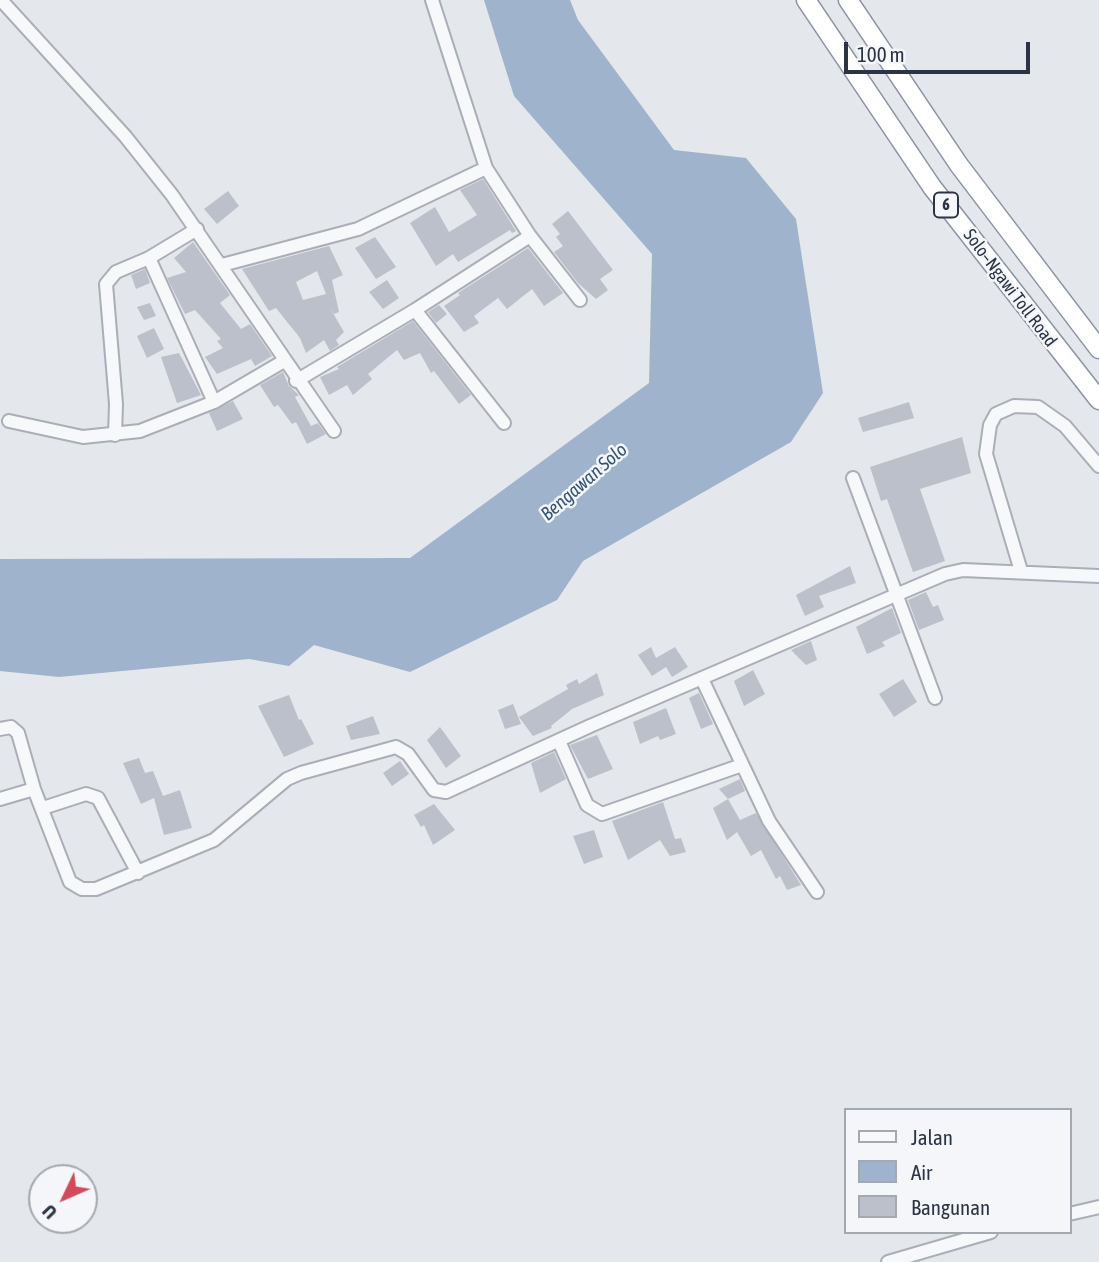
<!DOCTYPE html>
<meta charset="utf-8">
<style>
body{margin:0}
#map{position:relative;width:1099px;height:1262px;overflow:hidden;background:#e4e7ec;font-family:"Asap Condensed",sans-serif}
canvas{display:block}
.legend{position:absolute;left:844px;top:1108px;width:228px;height:126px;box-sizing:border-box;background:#f4f6f9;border:2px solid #a4a8b1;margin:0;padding:9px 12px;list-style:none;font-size:21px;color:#2b3445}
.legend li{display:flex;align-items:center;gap:14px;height:35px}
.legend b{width:35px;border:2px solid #a4a8b1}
.north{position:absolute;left:28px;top:1164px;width:70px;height:70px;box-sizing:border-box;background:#f4f6f9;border:2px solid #a4a8b1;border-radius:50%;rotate:226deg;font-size:19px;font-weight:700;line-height:28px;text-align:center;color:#2b3445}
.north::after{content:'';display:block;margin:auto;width:24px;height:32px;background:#d1495b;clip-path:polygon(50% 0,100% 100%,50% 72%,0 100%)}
.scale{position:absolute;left:844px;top:42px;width:186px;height:32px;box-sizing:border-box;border:4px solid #2b3445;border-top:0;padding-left:9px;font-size:21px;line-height:24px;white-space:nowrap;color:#2b3445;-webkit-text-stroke:5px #f4f6f9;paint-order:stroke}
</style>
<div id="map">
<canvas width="1099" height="1262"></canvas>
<ul class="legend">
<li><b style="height:9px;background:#f7f8fa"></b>Jalan</li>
<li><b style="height:19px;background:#9fb4cc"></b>Air</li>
<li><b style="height:19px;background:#bbc0ca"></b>Bangunan</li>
</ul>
<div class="north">U</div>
<div class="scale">100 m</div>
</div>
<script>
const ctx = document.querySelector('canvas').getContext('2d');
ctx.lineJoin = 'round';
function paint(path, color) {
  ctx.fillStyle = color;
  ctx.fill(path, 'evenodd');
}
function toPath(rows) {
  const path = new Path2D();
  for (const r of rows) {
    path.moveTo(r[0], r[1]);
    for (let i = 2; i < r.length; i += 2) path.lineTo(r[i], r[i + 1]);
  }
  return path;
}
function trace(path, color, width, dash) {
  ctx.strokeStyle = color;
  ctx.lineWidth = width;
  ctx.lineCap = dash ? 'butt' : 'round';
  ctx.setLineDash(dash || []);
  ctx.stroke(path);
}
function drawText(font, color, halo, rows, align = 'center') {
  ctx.font = font + ' "Asap Condensed",sans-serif';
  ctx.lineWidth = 5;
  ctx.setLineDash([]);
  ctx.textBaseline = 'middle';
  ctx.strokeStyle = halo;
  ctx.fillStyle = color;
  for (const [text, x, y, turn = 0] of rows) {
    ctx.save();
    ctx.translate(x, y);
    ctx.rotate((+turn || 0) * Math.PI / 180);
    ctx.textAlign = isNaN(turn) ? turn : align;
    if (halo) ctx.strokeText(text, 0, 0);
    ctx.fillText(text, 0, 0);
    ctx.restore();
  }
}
const water = toPath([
 [484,0,570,0,578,20,674,150,746,158,796,219,823,393,791,442,583,561,557,600,410,672,314,645,289,666,249,659,59,677,0,671,0,559,410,558,649,383,652,254,514,96]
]);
const building = toPath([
 [483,179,516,231,512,233,510,230,458,262,453,254,436,266,410,223,435,207,449,232,477,215,460,190],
 [228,191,239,206,217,224,204,209],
 [568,211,613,270,600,279,608,290,596,299,578,283,554,252,563,246,556,237,560,234,552,224],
 [375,237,396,267,376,279,355,248],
 [193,242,230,295,220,303,241,329,250,324,272,356,255,366,251,359,217,374,205,357,223,348,217,341,221,339,195,310,185,314,167,278,186,272,174,258],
 [329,246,343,275,332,280,339,312,334,314,330,308,344,332,336,340,339,345,330,351,324,340,306,353,300,338,276,308,269,311,242,269],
 [317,271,326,294,303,300,296,282],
 [528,248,563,293,544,306,532,289,507,309,498,298,474,316,479,323,464,332,444,306,460,295,458,293],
 [145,269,150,283,136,289,131,275],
 [387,280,399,298,383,309,369,292],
 [150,303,156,316,144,320,137,307],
 [439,305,447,314,436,323,428,312],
 [413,321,471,395,459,404,434,371,431,373,420,353,404,360,397,350,368,374,372,379,353,395,347,385,329,395,320,377,339,369,337,367],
 [154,328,164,349,147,358,137,336],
 [179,353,201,395,177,403,161,357],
 [283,372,289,386,299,395,295,397,311,426,318,423,326,434,307,444,296,422,292,424,278,405,274,407,260,385],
 [233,401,243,419,217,431,209,413],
 [909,402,914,418,863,432,858,418],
 [962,437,971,473,920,489,945,561,913,572,887,499,881,501,870,467],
 [850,566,856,583,819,596,824,607,805,616,796,595],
 [926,592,933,607,938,605,944,620,919,630,908,600],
 [892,608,901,633,882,642,885,646,867,654,856,627],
 [811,641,817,660,806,665,791,650],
 [651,647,656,658,675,647,688,667,672,677,666,667,652,676,638,655],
 [753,670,765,694,744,706,734,681],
 [597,673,604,695,572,709,551,726,552,728,533,736,519,717,568,689,566,685,577,679,579,684],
 [903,679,917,702,894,717,879,694],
 [699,693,713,724,701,729,689,698],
 [289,695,299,720,301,719,314,744,284,757,258,706],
 [513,704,521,724,505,729,498,710],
 [666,708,676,734,660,740,658,736,640,744,633,722],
 [373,716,380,734,351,740,346,726],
 [440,727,461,756,446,768,427,740],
 [597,735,613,769,588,779,570,745],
 [554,752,566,779,540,793,531,763],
 [139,758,145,773,153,771,163,796,180,790,192,828,164,835,154,798,141,804,123,763],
 [400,761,409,774,392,786,383,773],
 [740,779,745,791,728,799,719,789],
 [728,799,740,820,756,813,801,885,787,890,780,876,776,879,761,850,751,856,737,832,727,840,713,808],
 [663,802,675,839,681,838,686,852,670,856,660,840,628,860,612,821],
 [434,804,455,830,433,845,424,825,421,827,414,815],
 [594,830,603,857,584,864,573,836]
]);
const minor = toPath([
 [1,0,125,136,172,195,334,431],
 [432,0,486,168,530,236,580,300],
 [197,229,149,258,214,402],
 [222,265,358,229,486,168],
 [415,310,504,423],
 [296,381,415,310,530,236],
 [9,421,83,437,140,431,214,402,284,361],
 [115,435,116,404,106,284,116,272,149,258],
 [853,478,935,698],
 [1021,571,986,454,990,425,996,414,1014,406,1038,407,1065,426,1099,466],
 [702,679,769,821,817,892],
 [0,729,11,727,18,733,34,789],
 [559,741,587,805,602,814,742,765],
 [0,799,34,789,70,882,82,889,96,889,214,840,287,779,301,773,396,747,408,754,434,790,446,792,590,726,945,574,963,570,1099,576],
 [43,808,86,794,98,798,138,873],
 [1069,1214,1099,1207],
 [888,1262,991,1232]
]);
const highway = toPath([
 [806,0,932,187,1099,400],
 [848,0,959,165,1099,349]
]);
const shields = [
 [946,205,24]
];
const shieldNames = [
 ["6",946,205]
];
const streetNames = [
 ["Solo–Ngawi Toll Road",1010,288,53]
];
const waterNames = [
 ["Bengawan Solo",584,482,-41]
];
paint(water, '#9fb4cc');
paint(building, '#bbc0ca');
trace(minor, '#a9aeb7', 16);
trace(highway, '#8b94a3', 21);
trace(minor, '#f7f8fa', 12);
trace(highway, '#fff', 18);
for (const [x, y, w] of shields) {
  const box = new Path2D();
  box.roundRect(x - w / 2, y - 12.5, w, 25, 5);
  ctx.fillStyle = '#f4f6f9';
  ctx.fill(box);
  trace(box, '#2b3445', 2);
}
drawText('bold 16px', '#2b3445', null, shieldNames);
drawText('18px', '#2b3445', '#f4f6f9', streetNames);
drawText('italic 19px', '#34527a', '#f4f6f9', waterNames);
</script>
